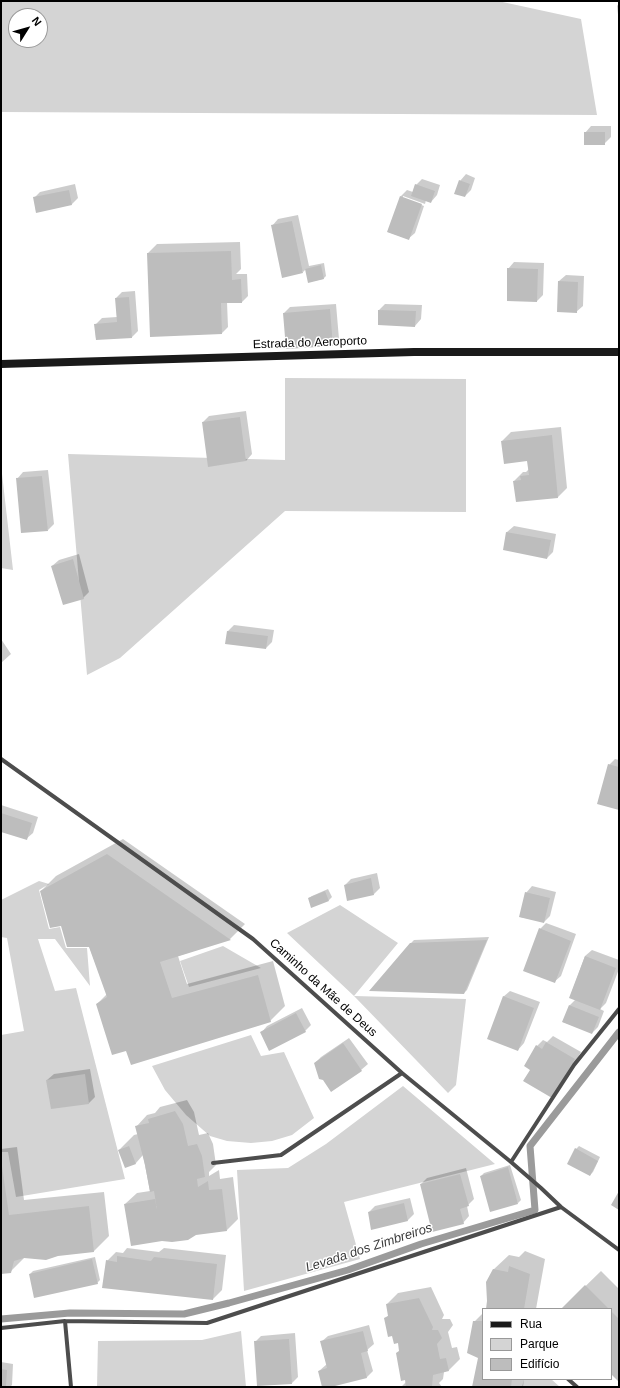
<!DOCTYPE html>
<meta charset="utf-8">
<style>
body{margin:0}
#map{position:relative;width:620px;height:1388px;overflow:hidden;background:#fff;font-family:Helvetica,sans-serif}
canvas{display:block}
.frame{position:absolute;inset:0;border:2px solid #000;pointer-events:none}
.legend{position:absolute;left:482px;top:1308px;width:130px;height:72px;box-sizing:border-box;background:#fff;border:1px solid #999;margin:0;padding:5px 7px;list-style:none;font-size:12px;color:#000}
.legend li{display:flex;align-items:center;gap:8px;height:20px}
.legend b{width:20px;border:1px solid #999}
.north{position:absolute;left:8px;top:8px;width:40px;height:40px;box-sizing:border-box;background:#fff;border:1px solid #999;border-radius:50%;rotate:53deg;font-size:11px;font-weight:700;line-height:16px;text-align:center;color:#000}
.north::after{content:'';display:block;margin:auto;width:14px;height:18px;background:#000;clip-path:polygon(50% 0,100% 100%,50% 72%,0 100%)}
</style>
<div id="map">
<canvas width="620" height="1388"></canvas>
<div class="frame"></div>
<ul class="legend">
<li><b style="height:5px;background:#1a1a1a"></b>Rua</li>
<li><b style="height:11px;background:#d4d4d4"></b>Parque</li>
<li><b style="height:11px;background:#bdbdbd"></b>Edifício</li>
</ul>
<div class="north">N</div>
</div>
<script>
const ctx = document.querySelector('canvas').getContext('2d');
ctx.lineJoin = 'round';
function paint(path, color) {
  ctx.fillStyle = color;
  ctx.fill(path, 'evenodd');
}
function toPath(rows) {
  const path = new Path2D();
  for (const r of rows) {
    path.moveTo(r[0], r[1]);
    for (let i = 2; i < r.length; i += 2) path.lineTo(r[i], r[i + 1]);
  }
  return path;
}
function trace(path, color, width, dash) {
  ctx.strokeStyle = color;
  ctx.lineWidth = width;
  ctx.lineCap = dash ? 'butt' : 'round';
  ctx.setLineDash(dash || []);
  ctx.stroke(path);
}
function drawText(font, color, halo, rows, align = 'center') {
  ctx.font = font + ' Helvetica,sans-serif';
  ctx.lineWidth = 3;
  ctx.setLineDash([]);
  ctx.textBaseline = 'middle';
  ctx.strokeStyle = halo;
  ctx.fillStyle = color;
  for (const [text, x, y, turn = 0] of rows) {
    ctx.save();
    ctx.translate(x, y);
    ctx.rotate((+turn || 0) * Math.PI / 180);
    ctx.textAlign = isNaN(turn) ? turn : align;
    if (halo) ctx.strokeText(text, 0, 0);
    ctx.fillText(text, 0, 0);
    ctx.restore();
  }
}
const green = toPath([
 [1,1,498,1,581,19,597,115,1,112],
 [16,16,40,16,40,40,16,40],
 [285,378,466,379,466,512,285,511,120,658,87,675,68,454,285,460],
 [1,465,13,570,1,568],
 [39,881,49,884,39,890,49,929,60,927,66,948,87,948,90,986,55,939,38,939,55,991,76,988,125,1179,16,1197,8,1152,1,1152,1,1035,24,1031,7,938,1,937,1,900],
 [340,905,398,943,354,996,466,999,456,1085,448,1093,354,996,287,933],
 [223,946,261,968,189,987,180,961],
 [251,1035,261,1056,284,1052,314,1118,292,1135,272,1141,251,1143,227,1141,210,1136,186,1115,165,1090,152,1066],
 [403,1086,495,1164,344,1202,360,1259,244,1291,237,1170,288,1168,326,1144],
 [241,1331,246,1387,97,1387,98,1341,202,1340],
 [524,1379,551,1379,560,1387,522,1387]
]);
const shadow = toPath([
 [619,3,619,23,617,6],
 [591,126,611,126,611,137,604,144,585,133],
 [466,174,475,178,471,190,465,196,460,181],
 [422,179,440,185,437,195,431,202,426,200,425,204,403,196,403,198,424,206,415,233,408,239,388,232,401,196,407,190,413,192,416,185],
 [75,184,78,198,72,204,36,211,34,198,40,192],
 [298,215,309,266,324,263,326,276,323,279,309,282,306,269,303,272,272,226,278,219],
 [240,242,241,269,236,274,247,274,248,296,242,302,227,302,228,327,222,333,148,253,157,244],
 [514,262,544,263,543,295,537,301,508,269],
 [566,275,584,276,583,306,576,312,559,281],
 [135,291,138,331,132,337,96,339,95,325,102,318,117,317,116,298,122,292],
 [336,304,339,339,333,345,284,313,290,307],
 [385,304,422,305,421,319,415,326,379,310],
 [246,411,252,454,246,461,203,422,209,416],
 [561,427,567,488,558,497,517,501,514,481,523,472,526,472,529,469,528,460,502,441,511,432],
 [48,470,54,524,48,530,17,479,23,472],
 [514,526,556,534,553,552,547,558,504,549,507,532],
 [79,554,89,592,83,598,52,566,59,560],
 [234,625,274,630,272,642,266,648,226,643,228,631],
 [1,639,11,654,1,663],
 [615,759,619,760,619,809,609,765],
 [1,805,38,817,33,833,26,839,1,831],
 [123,839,245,924,230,939,178,956,187,984,273,961,285,1006,270,1021,127,1050,97,1004,107,994,89,946,62,925,41,891,56,876],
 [377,873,380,888,374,894,345,885,351,879],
 [532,886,556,892,550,916,544,922,545,922,520,917,526,893],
 [328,889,332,897,329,900,312,906,309,898,312,896],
 [546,923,576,934,561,976,554,982,540,929],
 [489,937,467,990,464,993,411,943,414,940],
 [592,950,619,960,619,969,606,1003,600,1009,604,1011,598,1027,592,1033,563,1022,570,1005,576,999,570,997,585,956],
 [510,991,540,1002,524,1043,518,1050,503,997],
 [302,1008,311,1025,305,1031,261,1033,267,1026],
 [553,1036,581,1052,558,1091,531,1069,537,1046,543,1040,547,1042],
 [349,1038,368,1064,361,1070,315,1063,321,1057],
 [90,1069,95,1097,89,1103,47,1080,54,1074],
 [187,1100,194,1112,199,1135,208,1133,213,1144,216,1165,209,1172,209,1176,219,1170,220,1179,233,1177,238,1219,227,1230,125,1204,137,1193,150,1191,143,1155,136,1163,126,1167,119,1150,134,1135,138,1134,136,1127,147,1115,155,1113,160,1107],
 [155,1206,158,1206,159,1210,156,1212],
 [579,1146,600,1157,593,1172,590,1175,576,1149],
 [17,1147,24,1200,104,1192,109,1236,94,1251,25,1257,10,1272,1,1273,1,1149],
 [510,1165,521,1200,518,1203,481,1176,484,1173],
 [466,1168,474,1199,467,1206,469,1216,463,1223,421,1184,427,1178],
 [410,1198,414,1214,408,1220,372,1228,369,1212,375,1206],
 [127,1248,159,1252,164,1248,226,1255,222,1290,213,1299,107,1261,116,1252,123,1253],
 [525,1251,545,1259,536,1309,487,1309,493,1270,509,1255,519,1257],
 [95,1257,100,1280,97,1283,30,1274,33,1271],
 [601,1271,619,1289,619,1381,611,1373,611,1309,562,1309],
 [431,1287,444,1315,442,1319,450,1319,453,1325,448,1332,452,1348,457,1347,460,1359,449,1370,444,1372,443,1379,439,1383,442,1387,401,1387,406,1382,399,1342,393,1335,386,1318,389,1315,387,1304,398,1293],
 [483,1313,483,1379,524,1379,523,1387,474,1387,480,1357,474,1322],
 [369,1325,374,1344,367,1350,373,1371,367,1377,323,1387,319,1371,327,1364,321,1342,328,1336],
 [295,1333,298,1377,292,1383,255,1342,261,1336],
 [1,1362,13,1364,12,1385,10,1387,1,1387]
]);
const stream = toPath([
 [1,1319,70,1313,184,1314,229,1303,348,1270,421,1244,535,1210,530,1146,619,1032]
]);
const building = toPath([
 [584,132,605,132,605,145,584,145],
 [459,180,470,184,465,197,454,194],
 [415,184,435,191,431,203,411,196],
 [69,190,72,205,36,213,33,197],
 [400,196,422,204,409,240,387,232],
 [292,221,303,273,282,278,271,225],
 [231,251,232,280,241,279,242,303,221,303,222,334,150,337,147,253],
 [321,265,324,279,308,283,305,269],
 [507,268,538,269,537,302,507,301],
 [558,281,578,282,577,313,557,312],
 [129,297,132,338,96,340,94,324,117,322,115,298],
 [330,309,333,346,286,349,283,313],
 [378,310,416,311,415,327,378,325],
 [240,417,246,461,208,467,202,422],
 [552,435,558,498,516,502,513,481,521,480,520,476,529,475,527,461,504,464,501,441],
 [42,476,48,531,21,533,16,478],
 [506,532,551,540,547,559,503,550],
 [73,559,84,599,63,605,51,566],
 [227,631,268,636,266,649,225,644],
 [608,764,619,767,619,810,597,804],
 [1,813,32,823,27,840,1,832],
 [107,854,231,940,160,962,172,998,258,975,271,1022,131,1065,126,1051,112,1055,96,1004,107,997,89,947,67,947,61,926,50,928,40,891],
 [371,878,374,895,347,901,344,885],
 [325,891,329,901,311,908,308,898],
 [525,892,550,898,544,923,519,917],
 [539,928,571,941,555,983,523,971],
 [487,940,464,994,369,991,410,943],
 [585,956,616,968,600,1010,569,998],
 [503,996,534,1008,518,1051,487,1039],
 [569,1005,599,1017,592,1034,562,1022],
 [296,1013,306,1032,269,1051,260,1032],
 [546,1042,575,1059,552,1098,523,1081,530,1070,524,1066,536,1045,542,1049],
 [343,1043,362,1071,331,1092,323,1080,319,1079,314,1063],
 [85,1074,89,1104,51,1109,46,1080],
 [175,1111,183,1124,188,1146,197,1144,202,1156,205,1177,197,1179,198,1187,208,1181,209,1190,222,1189,227,1231,196,1235,188,1240,172,1242,162,1241,131,1246,124,1204,155,1199,157,1210,154,1191,150,1192,145,1165,135,1126,149,1123,148,1119],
 [129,1146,136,1164,125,1168,118,1150],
 [575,1148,598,1161,590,1176,567,1164],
 [1,1159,9,1215,89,1206,94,1252,58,1256,46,1260,24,1258,14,1261,11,1273,1,1274],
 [508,1167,518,1204,490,1212,480,1176],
 [460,1174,469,1206,460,1209,464,1224,432,1232,420,1184],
 [619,1191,619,1210,611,1205],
 [404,1203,408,1221,371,1230,368,1212],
 [117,1256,151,1261,154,1257,217,1264,213,1300,102,1288,106,1260,117,1262],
 [92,1259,98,1284,34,1298,29,1274],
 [509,1266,530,1274,524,1309,486,1309,487,1301,486,1282,493,1269,508,1272],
 [585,1285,609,1309,561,1309],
 [419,1298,433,1327,432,1330,438,1330,442,1338,437,1344,440,1359,446,1358,449,1371,433,1375,432,1387,406,1387,405,1380,401,1381,396,1353,399,1351,398,1343,394,1344,392,1336,388,1337,384,1318,388,1316,386,1304],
 [611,1311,619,1319,619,1382,611,1374],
 [473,1321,483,1321,483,1379,512,1379,511,1387,472,1387,478,1358,467,1353],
 [363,1331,368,1351,361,1353,367,1378,331,1387,322,1387,318,1371,327,1368,320,1341],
 [289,1339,292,1384,257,1386,254,1341],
 [1,1369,7,1370,6,1387,1,1387]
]);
const minor = toPath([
 [1,759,253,939,402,1073,511,1162,541,1188,561,1207,619,1250],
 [511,1162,574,1065,619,1009],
 [213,1163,281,1155,402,1073],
 [65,1321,71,1387],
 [1,1328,65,1321,207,1323,561,1207],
 [568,1379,577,1387]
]);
const secondary = toPath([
 [1,364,414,352,619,352]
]);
const streetNames = [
 ["Estrada do Aeroporto",310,343,-2],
 ["Caminho da Mãe de Deus",323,988,42]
];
const waterNames = [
 ["Levada dos Zimbreiros",369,1248,-18]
];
paint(green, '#d4d4d4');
paint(shadow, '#0003');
trace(stream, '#9b9b9b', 7);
paint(building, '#bdbdbd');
trace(minor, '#4d4d4d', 4);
trace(secondary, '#1a1a1a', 8);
drawText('12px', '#000', '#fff', streetNames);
drawText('italic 13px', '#3c3c3c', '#fff', waterNames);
</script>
